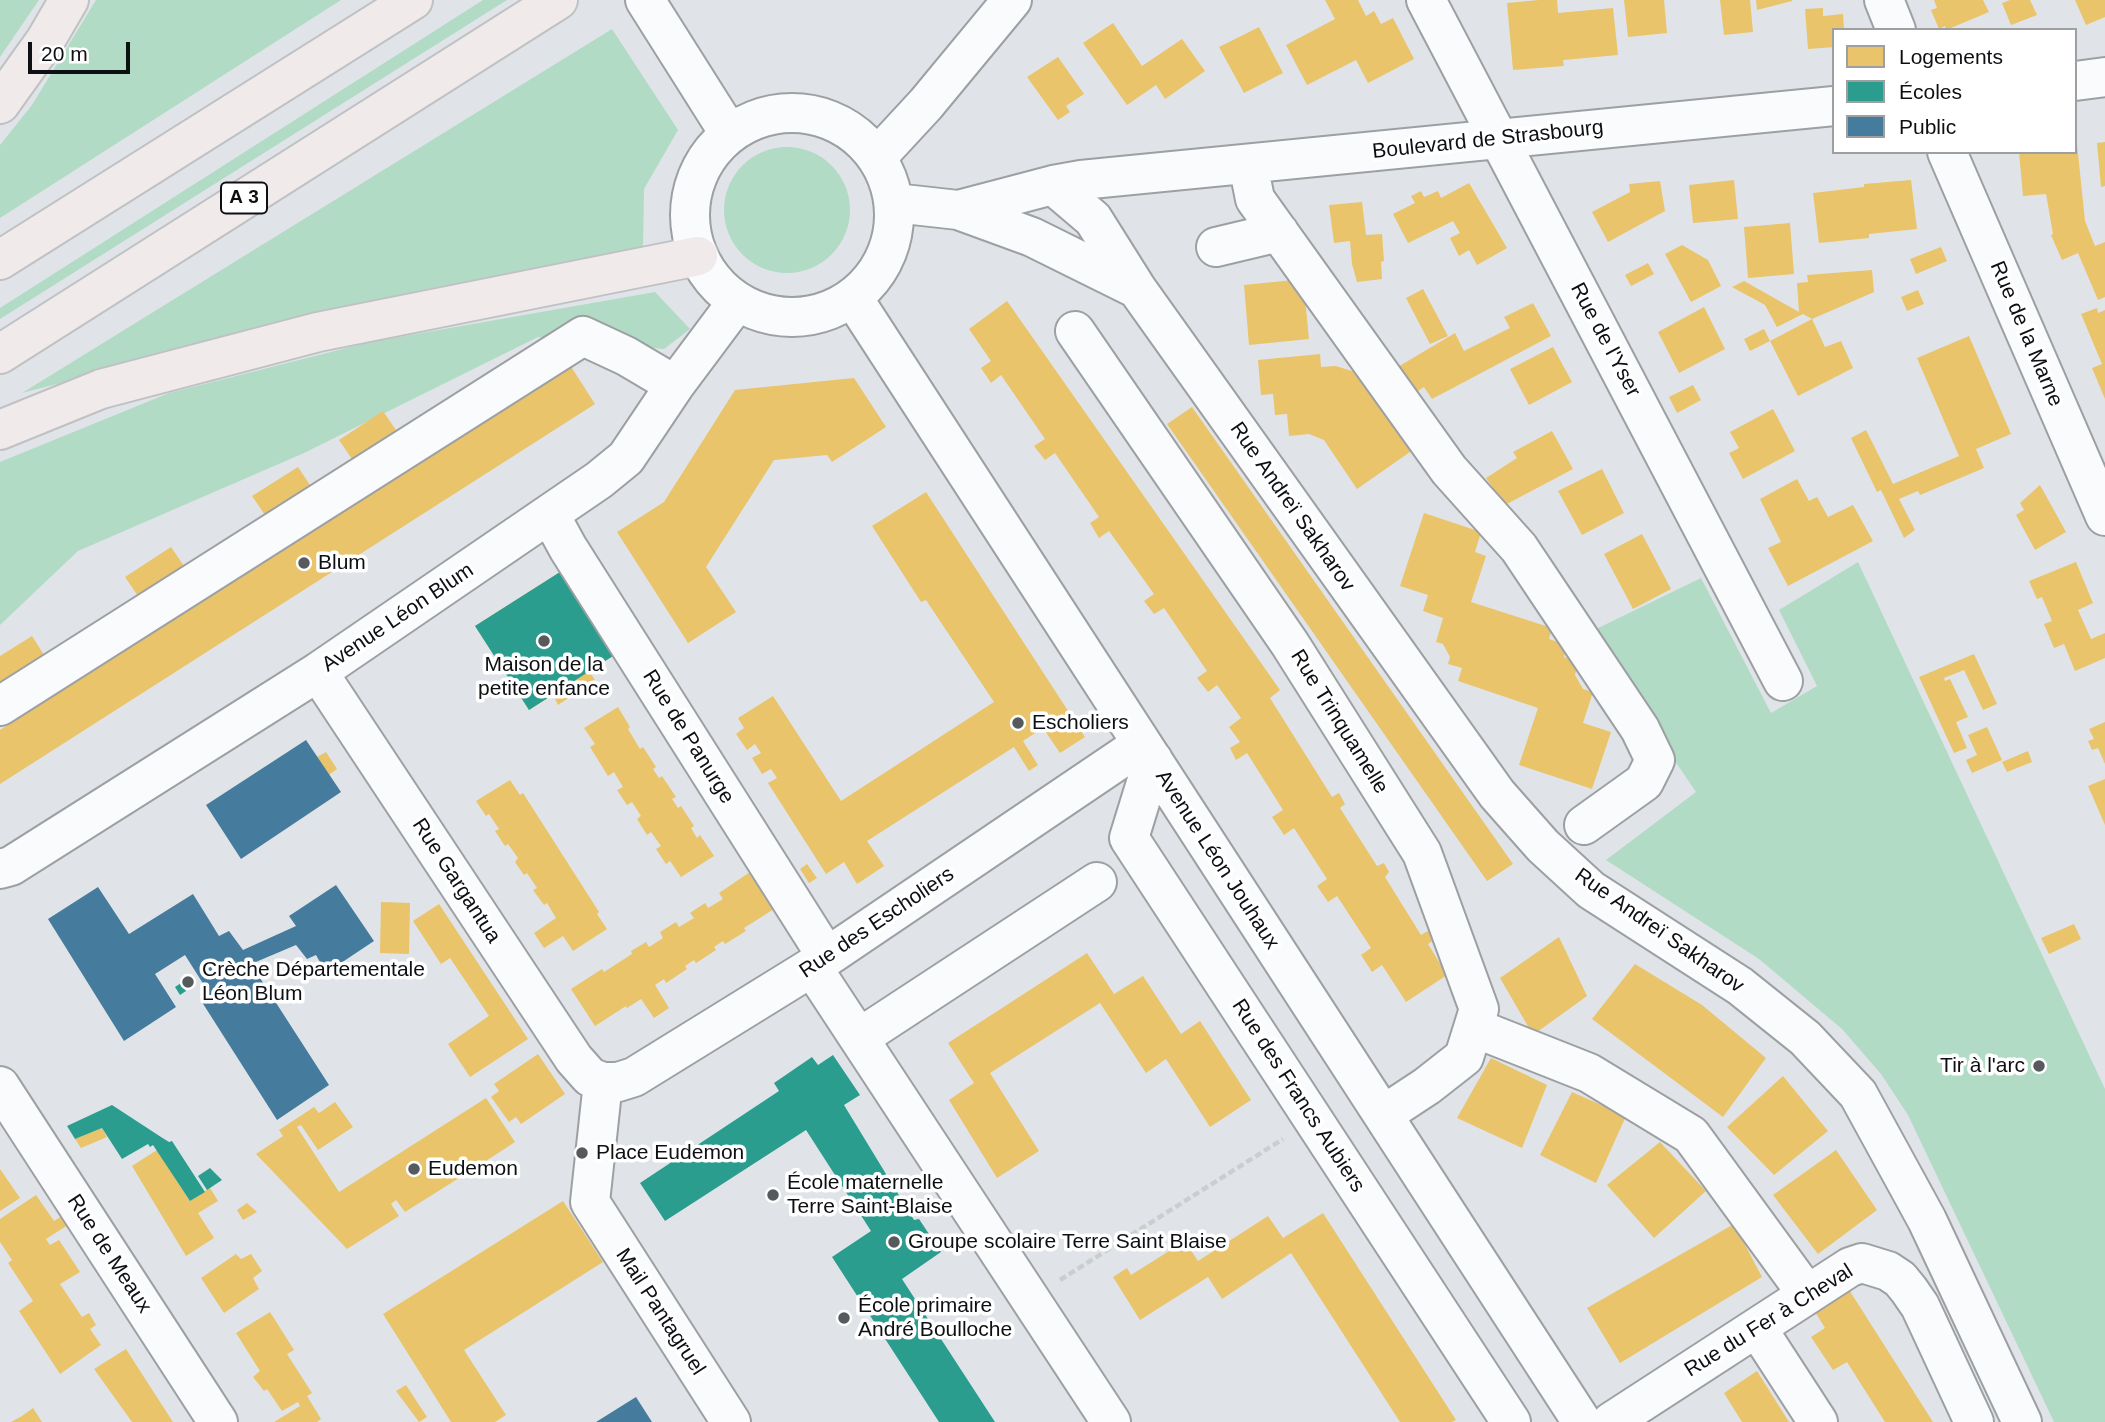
<!DOCTYPE html>
<meta charset="utf-8">
<style>
body{margin:0}
#map{position:relative;width:2105px;height:1422px;overflow:hidden;background:#e0e4e8;font-family:Helvetica,sans-serif}
canvas{display:block}
.legend{position:absolute;left:1832px;top:28px;width:245px;height:126px;box-sizing:border-box;background:#fff;border:2px solid #9e9fa0;margin:0;padding:9px 12px;list-style:none;font-size:21px;color:#0d0f12}
.legend li{display:flex;align-items:center;gap:14px;height:35px}
.legend b{width:35px;border:2px solid #9e9fa0}
.scale{position:absolute;left:28px;top:42px;width:102px;height:32px;box-sizing:border-box;border:4px solid #0d0f12;border-top:0;padding-left:9px;font-size:21px;line-height:24px;white-space:nowrap;color:#0d0f12;-webkit-text-stroke:5px #fff;paint-order:stroke}
</style>
<div id="map">
<canvas width="2105" height="1422"></canvas>
<ul class="legend">
<li><b style="height:19px;background:#e9c46a"></b>Logements</li>
<li><b style="height:19px;background:#2a9d8f"></b>Écoles</li>
<li><b style="height:19px;background:#457b9d"></b>Public</li>
</ul>
<div class="scale">20 m</div>
</div>
<script>
const ctx = document.querySelector('canvas').getContext('2d');
ctx.lineJoin = 'round';
function paint(path, color) {
  ctx.fillStyle = color;
  ctx.fill(path, 'evenodd');
}
function toPath(rows) {
  const path = new Path2D();
  for (const r of rows) {
    if (r.length === 3) {
      path.moveTo(r[0] + r[2], r[1]);
      path.arc(r[0], r[1], r[2], 0, 2 * Math.PI);
      continue;
    }
    path.moveTo(r[0], r[1]);
    for (let i = 2; i < r.length; i += 2) path.lineTo(r[i], r[i + 1]);
  }
  return path;
}
function trace(path, color, width, dash) {
  ctx.strokeStyle = color;
  ctx.lineWidth = width;
  ctx.lineCap = dash ? 'butt' : 'round';
  ctx.setLineDash(dash || []);
  ctx.stroke(path);
}
function drawText(font, color, halo, rows, align = 'center') {
  ctx.font = font + ' Helvetica,sans-serif';
  ctx.lineWidth = 7;
  ctx.setLineDash([]);
  ctx.textBaseline = 'middle';
  ctx.strokeStyle = halo;
  ctx.fillStyle = color;
  for (const [text, x, y, turn = 0] of rows) {
    ctx.save();
    ctx.translate(x, y);
    ctx.rotate((+turn || 0) * Math.PI / 180);
    ctx.textAlign = isNaN(turn) ? turn : align;
    if (halo) ctx.strokeText(text, 0, 0);
    ctx.fillText(text, 0, 0);
    ctx.restore();
  }
}
const green = toPath([
 [0,0,39,0,0,57],
 [96,0,341,0,0,218,0,145,32,105],
 [483,0,507,0,0,319,0,308],
 [612,29,678,130,644,189,643,247,417,291,22,393],
 [787,210,63],
 [655,292,690,329,664,349,538,337,304,453,78,551,0,625,0,462,169,393,370,342],
 [1858,562,2105,1089,2105,1422,2054,1422,1908,1115,1881,1074,1842,1029,1759,959,1606,860,1696,792,1588,633,1701,578,1771,713,1817,686,1779,610]
]);
const homes = toPath([
 [1325,0,1358,0,1366,16,1374,11,1381,24,1393,18,1414,59,1368,83,1356,60,1307,85,1286,45,1335,19],
 [1539,0,1557,0,1558,13,1613,8,1618,55,1563,60,1564,66,1513,70,1507,3],
 [1624,0,1664,0,1667,33,1628,37],
 [1720,0,1750,0,1753,32,1724,35],
 [1756,0,1792,0,1792,1,1757,10],
 [1934,0,1983,0,1989,12,1946,30,1945,26,1939,29,1931,10,1937,8],
 [2010,0,2030,0,2037,15,2011,25,2002,3],
 [2075,0,2105,0,2105,17,2086,25],
 [1823,8,1823,16,1843,14,1844,30,1834,30,1834,47,1808,49,1805,9],
 [1113,23,1142,66,1182,39,1205,71,1165,99,1156,85,1127,105,1083,43],
 [1259,27,1283,73,1244,93,1219,47],
 [1058,57,1084,94,1066,106,1070,112,1058,120,1027,77],
 [2105,142,2105,186,2101,187,2097,143],
 [2075,144,2077,144,2085,221,2095,246,2105,242,2105,297,2098,300,2078,253,2062,260,2051,235,2053,234,2046,194,2023,196,2019,152,2075,152],
 [1734,180,1738,219,1693,223,1689,185],
 [1911,180,1917,229,1869,234,1869,238,1819,243,1813,193,1864,187,1864,184],
 [1660,181,1665,211,1608,242,1592,212,1630,192,1629,184],
 [1469,183,1507,248,1477,265,1469,250,1459,256,1450,238,1460,233,1453,221,1408,243,1393,214,1415,203,1411,196,1421,191,1424,197,1438,191,1441,198],
 [1362,202,1366,235,1382,234,1384,261,1381,262,1382,279,1357,282,1352,264,1350,241,1334,243,1329,205],
 [1790,223,1794,274,1748,278,1744,227],
 [1682,245,1708,260,1721,286,1691,302,1665,254],
 [1941,247,1947,261,1916,274,1910,259],
 [1648,263,1654,274,1631,286,1625,275],
 [1872,270,1874,292,1812,319,1825,347,1841,341,1853,368,1798,396,1770,341,1812,319,1803,314,1777,327,1765,305,1732,287,1744,281,1799,312,1797,283,1808,282,1807,275],
 [1303,279,1309,339,1249,345,1244,285],
 [1423,289,1448,336,1430,344,1406,298],
 [1918,290,1924,304,1907,311,1901,297],
 [1007,301,1280,690,1270,698,1332,797,1339,793,1345,804,1340,808,1377,866,1384,863,1389,872,1385,877,1421,935,1428,931,1434,940,1428,944,1447,975,1406,1002,1382,965,1372,972,1361,955,1371,948,1337,896,1328,902,1317,886,1327,879,1294,828,1284,835,1272,817,1283,810,1247,753,1236,760,1230,748,1240,742,1229,727,1241,718,1217,685,1208,692,1197,678,1207,671,1164,608,1154,614,1144,601,1154,594,1109,531,1099,538,1090,523,1099,517,1055,453,1045,460,1034,446,1045,439,1001,375,991,383,981,368,991,361,969,329],
 [1533,303,1551,336,1432,399,1424,387,1409,397,1391,371,1455,333,1464,351,1510,328,1504,317],
 [1704,307,1725,349,1679,373,1658,332],
 [2097,308,2098,313,2105,310,2105,399,2092,368,2102,364,2081,314],
 [1764,329,1770,341,1750,351,1744,339],
 [1969,336,2011,434,1976,449,1984,468,1920,495,1918,491,1899,499,1915,530,1904,538,1881,490,1877,492,1851,438,1866,430,1893,484,1959,456,1917,358],
 [1553,347,1572,382,1529,405,1510,369],
 [1320,354,1321,367,1336,366,1355,372,1364,384,1373,378,1420,445,1357,489,1324,440,1309,434,1289,436,1287,414,1275,415,1273,394,1261,395,1258,360],
 [570,365,595,404,0,784,0,730],
 [854,378,886,427,832,462,827,455,774,460,706,567,736,612,688,643,617,532,664,502,735,390],
 [1693,385,1701,400,1677,413,1669,397],
 [1192,407,1513,864,1487,881,1167,424],
 [1773,409,1795,451,1743,479,1729,453,1739,448,1730,432],
 [383,411,398,433,354,462,339,440],
 [1552,431,1573,469,1505,505,1486,478,1517,458,1513,452],
 [298,467,312,488,267,518,252,496],
 [1602,469,1624,513,1582,535,1558,491],
 [1797,479,1809,501,1817,497,1828,517,1853,505,1873,541,1788,586,1768,548,1781,542,1760,499],
 [2040,485,2066,532,2035,550,2016,515,2024,510,2020,503],
 [926,492,1085,737,1060,753,1043,728,1023,741,1038,765,1029,771,1014,747,867,841,884,866,857,884,844,862,826,874,768,783,777,778,771,769,762,774,752,758,761,753,755,744,747,750,736,734,744,728,738,718,773,696,841,801,994,702,926,600,921,602,872,526],
 [1424,513,1481,532,1475,552,1486,556,1471,602,1552,628,1549,639,1567,645,1564,657,1578,662,1575,675,1583,689,1593,692,1583,723,1611,732,1592,789,1519,765,1538,708,1458,681,1462,668,1448,664,1450,657,1443,644,1436,642,1443,618,1423,611,1428,595,1400,586],
 [1642,534,1671,589,1633,609,1604,554],
 [171,547,186,569,140,599,125,577],
 [2076,562,2093,603,2078,610,2091,639,2105,633,2105,658,2075,671,2064,644,2054,648,2044,624,2052,621,2042,597,2037,599,2029,581],
 [560,572,613,656,589,671,595,680,558,705,553,695,529,710,475,626],
 [558,617,573,641,553,654,537,631],
 [32,636,46,658,0,687,0,656],
 [1974,654,1997,704,1983,710,1964,670,1944,678,1945,681,1950,679,1968,717,1956,722,1967,748,1954,753,1919,677],
 [618,707,630,727,628,729,640,749,643,747,656,767,653,769,659,778,662,776,676,797,672,799,678,808,681,806,694,826,691,828,697,838,700,835,714,856,681,877,670,861,666,864,656,849,661,846,651,832,647,835,637,819,641,816,632,802,627,805,617,790,623,787,614,772,608,776,590,747,595,744,584,728],
 [2105,722,2105,764,2098,748,2092,750,2088,741,2094,739,2089,729],
 [1987,727,2002,760,1972,773,1966,760,1977,755,1968,735],
 [2028,751,2032,762,2007,772,2002,762],
 [326,752,337,769,329,775,317,757],
 [2105,779,2105,825,2088,786],
 [510,780,520,795,523,793,599,912,597,914,607,929,573,951,563,936,544,948,534,933,556,918,547,903,544,905,533,890,537,888,527,873,524,875,515,862,518,858,508,844,505,846,495,831,499,829,489,814,486,816,476,801],
 [807,864,817,878,809,883,800,869],
 [750,872,774,909,744,928,746,931,725,944,723,941,714,947,716,950,696,963,694,960,685,966,687,969,666,983,664,979,655,985,669,1008,654,1018,641,999,627,1008,626,1006,595,1026,571,989,602,969,604,972,632,954,631,951,646,942,649,947,663,938,660,932,676,922,679,927,694,918,690,913,705,903,708,908,723,899,719,893],
 [381,902,410,903,409,954,380,953],
 [439,904,528,1039,470,1077,448,1044,489,1016,450,958,441,964,413,921],
 [2074,924,2081,939,2049,954,2041,938],
 [1559,937,1587,996,1533,1035,1500,978],
 [1087,953,1114,994,1143,976,1181,1034,1200,1021,1251,1100,1210,1127,1166,1059,1146,1073,1100,1003,990,1073,1039,1151,997,1178,949,1100,974,1083,948,1043],
 [1635,964,1702,1005,1766,1058,1723,1117,1592,1019],
 [538,1054,565,1094,521,1124,516,1117,509,1122,491,1097,499,1091,494,1084],
 [1491,1058,1547,1085,1522,1148,1457,1118],
 [1783,1076,1828,1131,1774,1175,1727,1127],
 [1572,1092,1626,1116,1596,1183,1540,1155],
 [486,1098,515,1142,466,1174,457,1161,451,1165,459,1178,405,1212,396,1200,391,1204,399,1216,347,1249,256,1154,283,1136,279,1130,314,1107,319,1113,335,1102,353,1127,318,1150,301,1125,297,1127,339,1192],
 [102,1128,107,1137,81,1148,75,1139],
 [1660,1142,1706,1191,1654,1238,1607,1185],
 [157,1150,190,1201,210,1188,218,1201,198,1213,214,1238,186,1256,132,1166],
 [1836,1150,1877,1210,1818,1254,1773,1195],
 [0,1169,20,1198,0,1211],
 [36,1195,54,1221,62,1216,68,1225,46,1239,50,1245,59,1240,80,1272,60,1284,82,1317,89,1313,96,1325,90,1329,101,1345,60,1374,19,1311,33,1301,8,1263,12,1260,0,1242,0,1219],
 [563,1201,603,1262,464,1350,506,1415,495,1422,451,1422,383,1314],
 [247,1203,257,1212,243,1220,237,1210],
 [1323,1213,1456,1420,1452,1422,1400,1422,1291,1253,1222,1299,1208,1277,1140,1320,1113,1277,1127,1268,1131,1275,1185,1241,1198,1261,1268,1216,1283,1238],
 [1734,1224,1762,1277,1620,1363,1587,1308],
 [236,1254,241,1259,251,1254,262,1271,253,1278,259,1289,224,1313,201,1278],
 [1846,1285,1933,1422,1885,1422,1847,1362,1833,1370,1811,1337,1825,1328,1812,1307],
 [270,1312,294,1350,287,1354,312,1393,307,1396,321,1419,317,1422,274,1422,300,1406,298,1402,282,1411,267,1389,264,1391,253,1377,260,1371,236,1333],
 [126,1349,151,1388,173,1422,132,1422,94,1369],
 [1757,1371,1789,1422,1742,1422,1724,1393],
 [406,1385,427,1417,419,1422,396,1391],
 [33,1408,42,1422,11,1422,22,1416]
]);
const schools = toPath([
 [560,572,613,656,529,710,475,626],
 [181,983,186,991,180,995,175,987],
 [833,1055,860,1095,844,1105,914,1220,919,1219,941,1252,902,1279,995,1422,939,1422,832,1257,871,1231,806,1130,665,1221,640,1183,779,1091,774,1083,812,1057,818,1065],
 [112,1105,161,1137,169,1142,172,1141,205,1192,190,1201,153,1145,150,1147,148,1144,122,1159,102,1128,75,1139,67,1126],
 [210,1168,222,1180,207,1190,198,1176]
]);
const public = toPath([
 [306,740,341,792,241,859,206,805],
 [336,885,374,941,326,973,316,955,307,959,296,945,251,964,329,1085,277,1120,200,999,209,993,185,955,155,974,176,1007,124,1041,48,919,98,887,129,934,193,894,219,936,229,931,243,950,296,926,289,916],
 [636,1397,652,1422,596,1422]
]);
const path = toPath([
 [1060,1280,1283,1139]
]);
const minor = toPath([
 [645,0,729,133],
 [1426,0,1783,681],
 [1884,0,1896,30],
 [2075,81,2105,77],
 [792,215,102],
 [1947,152,2105,516],
 [877,157,926,104,1012,0],
 [1248,164,1255,199,1449,470,1519,548,1640,729,1655,760,1644,782,1584,825],
 [1053,185,1093,219,1137,289,1497,794,1543,846,1591,890,1740,986,1805,1038,1858,1094,1927,1220,2022,1422],
 [895,203,958,210,1032,237,1137,289],
 [958,210,1053,185,1081,180,1834,106],
 [1216,247,1279,232],
 [853,298,1582,1422],
 [1075,331,1290,644,1422,853,1479,1009,1464,1057,1427,1086,1383,1115],
 [550,515,568,548,827,957],
 [318,672,574,1059,590,1077,603,1082,618,1082,634,1077,812,967,1142,744],
 [0,706,583,336,626,356,675,385],
 [1153,760,1129,838,1511,1422],
 [0,869,11,866,318,672,599,480,626,458,675,385,737,302],
 [812,967,1111,1422],
 [1475,1028,1589,1073,1691,1135,1807,1294],
 [859,1038,1097,882],
 [603,1082,590,1202,731,1422],
 [0,1086,218,1422],
 [1757,1328,1818,1422],
 [1611,1422,1850,1267,1862,1263,1888,1271,1900,1279,1909,1290,1920,1306,1974,1422]
]);
const highway = toPath([
 [0,104,45,41,69,0],
 [0,260,413,0],
 [0,354,558,0],
 [0,430,101,389,318,332,698,256]
]);
const markers = [
 [304,563,7,"#575a5d"],
 [544,641,7,"#575a5d"],
 [1018,723,7,"#575a5d"],
 [188,982,7,"#575a5d"],
 [2039,1066,7,"#575a5d"],
 [582,1153,7,"#575a5d"],
 [414,1169,7,"#575a5d"],
 [773,1195,7,"#575a5d"],
 [894,1242,7,"#575a5d"],
 [844,1318,7,"#575a5d"]
];
const shields = [
 [244,198,46]
];
const shieldNames = [
 ["A 3",244,198]
];
const streetNames = [
 ["Boulevard de Strasbourg",1488,140,-6],
 ["Rue de la Marne",2026,334,67],
 ["Rue de l'Yser",1605,340,62],
 ["Rue Andreï Sakharov",1292,507,55],
 ["Avenue Léon Blum",398,618,-34],
 ["Rue Trinquamelle",1339,722,58],
 ["Rue de Panurge",688,737,58],
 ["Avenue Léon Jouhaux",1217,860,57],
 ["Rue Gargantua",456,881,57],
 ["Rue des Escholiers",877,923,-34],
 ["Rue Andreï Sakharov",1659,931,35],
 ["Rue des Francs Aubiers",1298,1096,57],
 ["Rue de Meaux",109,1254,57],
 ["Mail Pantagruel",660,1312,57],
 ["Rue du Fer à Cheval",1769,1321,-32]
];
const poiNames = [
 ["Blum",318,563],
 ["Maison de la",544,665,"center"],
 ["petite enfance",544,689,"center"],
 ["Escholiers",1032,723],
 ["Crèche Départementale",202,970],
 ["Léon Blum",202,994],
 ["Tir à l'arc",2025,1066,"right"],
 ["Place Eudemon",596,1153],
 ["Eudemon",428,1169],
 ["École maternelle",787,1183],
 ["Terre Saint-Blaise",787,1207],
 ["Groupe scolaire Terre Saint Blaise",908,1242],
 ["École primaire",858,1306],
 ["André Boulloche",858,1330]
];
paint(green, '#b1dbc5');
paint(homes, '#e9c46a');
paint(schools, '#2a9d8f');
paint(public, '#457b9d');
trace(minor, '#9da0a3', 42);
trace(highway, '#bfc1c3', 42);
trace(path, '#cccdce', 4.5, [7, 3.5]);
trace(minor, '#fafbfc', 38);
trace(highway, '#f0eaeb', 38);
for (const [x, y, r, color] of markers) {
  const dot = new Path2D();
  dot.arc(x, y, r, 0, 2 * Math.PI);
  ctx.fillStyle = color;
  ctx.fill(dot);
  trace(dot, '#fff', 2.5);
}
for (const [x, y, w] of shields) {
  const box = new Path2D();
  box.roundRect(x - w / 2, y - 15.5, w, 31, 5);
  ctx.fillStyle = '#fff';
  ctx.fill(box);
  trace(box, '#0d0f12', 2);
}
drawText('bold 19px', '#0d0f12', null, shieldNames);
drawText('21px', '#0d0f12', '#fff', streetNames);
drawText('21px', '#0d0f12', '#fff', poiNames, 'left');
</script>
